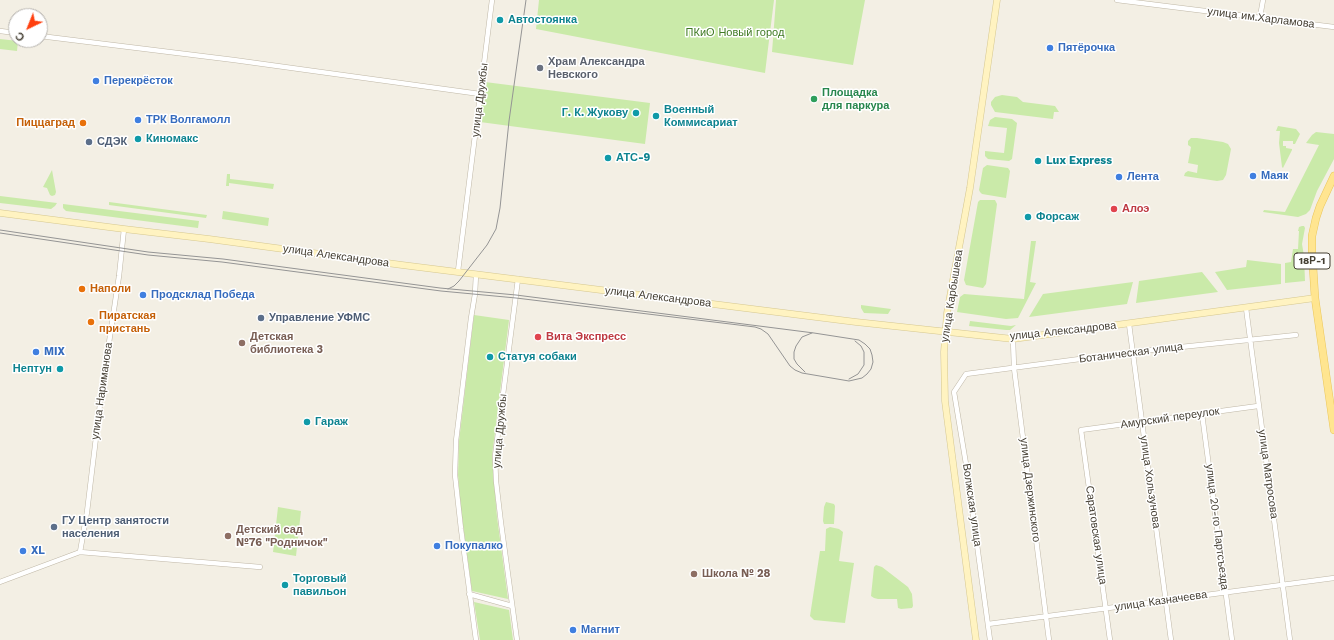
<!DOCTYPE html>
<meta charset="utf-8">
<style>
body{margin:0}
#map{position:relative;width:1334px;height:640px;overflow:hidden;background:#f3efe4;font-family:"Work Sans",sans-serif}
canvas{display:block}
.north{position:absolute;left:8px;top:8px;width:40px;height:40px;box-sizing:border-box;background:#fff;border:1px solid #b5b2ad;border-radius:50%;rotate:223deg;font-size:11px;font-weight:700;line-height:16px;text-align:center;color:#453f33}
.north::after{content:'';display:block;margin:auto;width:14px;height:18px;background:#ff3f0e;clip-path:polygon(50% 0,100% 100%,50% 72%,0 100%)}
</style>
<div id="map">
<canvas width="1334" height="640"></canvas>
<div class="north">С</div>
</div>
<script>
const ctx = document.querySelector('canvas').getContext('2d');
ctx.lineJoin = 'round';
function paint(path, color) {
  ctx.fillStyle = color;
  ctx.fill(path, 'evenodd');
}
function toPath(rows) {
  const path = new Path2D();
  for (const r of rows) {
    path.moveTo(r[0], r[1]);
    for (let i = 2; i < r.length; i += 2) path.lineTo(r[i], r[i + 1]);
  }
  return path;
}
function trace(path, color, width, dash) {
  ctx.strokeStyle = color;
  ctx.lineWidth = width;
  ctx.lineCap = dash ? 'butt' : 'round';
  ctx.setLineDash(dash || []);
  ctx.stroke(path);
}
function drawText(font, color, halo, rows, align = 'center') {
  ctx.font = font + ' "Work Sans",sans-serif';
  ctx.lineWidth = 3;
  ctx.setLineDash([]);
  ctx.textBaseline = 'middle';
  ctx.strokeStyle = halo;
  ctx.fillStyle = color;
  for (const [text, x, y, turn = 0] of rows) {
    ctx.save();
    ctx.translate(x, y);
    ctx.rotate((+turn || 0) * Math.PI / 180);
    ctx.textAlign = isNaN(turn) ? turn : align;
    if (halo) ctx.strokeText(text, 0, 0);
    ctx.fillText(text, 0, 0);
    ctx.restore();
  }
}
const green = toPath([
 [539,0,774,0,765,73,536,29],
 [776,0,865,0,853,65,772,52],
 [0,39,18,41,17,51,0,49],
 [485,82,650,103,645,144,480,122],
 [1002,95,1017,97,1023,102,1055,106,1059,112,1054,112,1053,119,995,112,991,105,991,102,995,97],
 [995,117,1012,119,1017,123,1012,159,1009,161,988,159,985,156,985,151,1004,153,1007,128,988,126,990,120],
 [1278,126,1296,129,1300,134,1295,144,1293,144,1293,141,1283,141,1283,146,1286,146,1286,148,1292,149,1292,150,1283,168,1282,167,1279,143,1280,131,1276,131],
 [1316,132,1334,134,1334,159,1317,191,1310,210,1306,214,1298,217,1263,212,1264,210,1285,212,1319,145,1306,143,1312,135],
 [1191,138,1197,138,1223,142,1228,144,1231,149,1226,175,1223,180,1217,181,1184,176,1185,173,1188,171,1197,173,1198,165,1188,163,1191,147,1188,145,1188,141],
 [987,165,1008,168,1010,171,1006,198,982,194,980,192,979,190,983,168],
 [52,170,56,192,55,195,52,196,50,195,47,188,43,187],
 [227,174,230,174,230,179,274,184,273,189,229,183,229,186,226,186],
 [0,196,57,203,55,206,51,209,0,203],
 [980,200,995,200,997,204,986,284,983,288,966,285,964,280,978,202],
 [109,202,207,215,206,218,109,205],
 [63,204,199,221,198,228,66,211,63,208],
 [223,211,269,218,268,226,222,219],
 [1302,226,1304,226,1305,228,1302,244,1304,256,1305,281,1285,283,1285,263,1291,262,1293,249,1298,249,1299,231,1298,231,1299,227],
 [1031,241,1036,241,1030,282,1036,283,1018,318,1006,319,957,312,960,297,964,294,1024,299],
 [1247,260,1281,264,1281,284,1227,290,1215,272,1246,267],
 [1202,272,1218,292,1136,303,1139,281],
 [1133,282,1127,304,1029,317,1043,294],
 [861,305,891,309,888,314,864,313,861,308],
 [474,315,509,320,492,456,497,517,508,599,472,591,461,510,458,475,459,441],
 [970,321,1011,326,1016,325,1010,330,1006,330,969,326],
 [826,502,834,504,835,506,834,524,824,524,823,521,824,507],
 [278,507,301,511,296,556,273,552],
 [830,527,839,529,843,532,839,561,854,563,845,623,814,620,810,616,820,551,825,551,826,529],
 [876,565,882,567,908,587,912,594,913,606,912,608,901,609,898,608,897,599,878,599,874,598,871,596,874,567],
 [474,602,509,610,513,640,480,640]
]);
const street = toPath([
 [1117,0,1334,27],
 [1260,17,1263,0],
 [0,31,16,33],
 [40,36,234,60,480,94],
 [458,271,492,0],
 [1246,308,1290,640],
 [1129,324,1171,640],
 [1013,339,1014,368,1049,640],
 [1202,414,1232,640],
 [80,552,87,512,101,396,119,276,124,229],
 [0,582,80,552,260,567],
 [469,594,512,606],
 [988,624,1334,578],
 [476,640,461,529,455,475,456,441,471,318,475,294,476,274],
 [517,640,501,523,496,481,495,456,518,279],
 [990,640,966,464,954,392,966,374,1133,352,1296,335],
 [1110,640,1081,430,1258,406]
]);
const secondary = toPath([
 [0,213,124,229,209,239,402,265,856,322,1013,339,1315,298],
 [976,640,945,401,944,352,947,313,970,188,997,0]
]);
const primary = toPath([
 [1334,176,1320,206,1316,218,1312,236,1312,251,1315,298,1334,430]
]);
const tram = toPath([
 [0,230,148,252,223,259,440,288,516,295,814,333,859,340,865,344,870,349,872,355,873,362,871,369,867,374,862,378,849,381,802,373,795,370,790,366,768,334,761,329,755,327,516,298,441,291,222,262,148,255,0,233],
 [448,289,454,286,459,281,487,245,496,229,500,208,509,121,526,0],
 [805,372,797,364,794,359,794,352,796,346,802,337,812,333],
 [849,379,858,374,864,365,864,352,861,346,855,341]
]);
const markers = [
 [500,20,4,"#0f9aa8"],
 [1050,48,4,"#3f7fe0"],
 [540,68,4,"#6b7280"],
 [96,81,4,"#3f7fe0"],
 [814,99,4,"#2e9e5b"],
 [636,113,4,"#0f9aa8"],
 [656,116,4,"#0f9aa8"],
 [138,120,4,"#3f7fe0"],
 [83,123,4,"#e8710a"],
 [138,139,4,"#0f9aa8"],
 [89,142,4,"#5c6f8a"],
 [608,158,4,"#0f9aa8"],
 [1038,161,4,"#0f9aa8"],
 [1253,176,4,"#3f7fe0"],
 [1119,177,4,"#3f7fe0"],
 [1114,209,4,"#e0444e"],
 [1028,217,4,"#0f9aa8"],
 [82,289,4,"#e8710a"],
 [143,295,4,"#3f7fe0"],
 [261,318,4,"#5c6f8a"],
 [91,322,4,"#e8710a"],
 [538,337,4,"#e0444e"],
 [242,343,4,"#8d6e63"],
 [36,352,4,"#3f7fe0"],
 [490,357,4,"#0f9aa8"],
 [60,369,4,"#0f9aa8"],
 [307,422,4,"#0f9aa8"],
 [54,527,4,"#5c6f8a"],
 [228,536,4,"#8d6e63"],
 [437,546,4,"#3f7fe0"],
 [23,551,4,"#3f7fe0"],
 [694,574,4,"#8d6e63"],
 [285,585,4,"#0f9aa8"],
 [573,630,4,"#3f7fe0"]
];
const shields = [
 [1312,261,36]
];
const shieldNames = [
 ["18Р-1",1312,261]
];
const streetNames = [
 ["улица им.Харламова",1261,18,7],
 ["улица Дружбы",480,100,-83],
 ["улица Александрова",336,256,8],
 ["улица Карбышева",952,296,-81],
 ["улица Александрова",658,297,7],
 ["улица Александрова",1063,331,-6],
 ["Ботаническая улица",1131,353,-7],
 ["улица Нариманова",102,391,-82],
 ["Амурский переулок",1170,418,-8],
 ["улица Дружбы",500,431,-85],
 ["улица Матросова",1268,474,82],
 ["улица Хользунова",1150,482,82],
 ["улица Дзержинского",1030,490,83],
 ["Волжская улица",972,505,82],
 ["улица 20-го Партсъезда",1217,527,83],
 ["Саратовская улица",1096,535,82],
 ["улица Казначеева",1161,601,-8]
];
const cultureNames = [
 ["Автостоянка",508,20],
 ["Военный",664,110],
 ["Коммисариат",664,123],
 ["Г. К. Жукову",628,113,"right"],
 ["Киномакс",146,139],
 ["АТС-9",616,158],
 ["Lux Express",1046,161],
 ["Форсаж",1036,217],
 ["Статуя собаки",498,357],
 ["Нептун",52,369,"right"],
 ["Гараж",315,422],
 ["Торговый",293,579],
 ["павильон",293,592]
];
const parkNames = [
 ["ПКиО Новый город",735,33]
];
const shopNames = [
 ["Пятёрочка",1058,48],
 ["Перекрёсток",104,81],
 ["ТРК Волгамолл",146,120],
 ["Маяк",1261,176],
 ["Лента",1127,177],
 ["Продсклад Победа",151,295],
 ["MIX",44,352],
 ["Покупалко",445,546],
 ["XL",31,551],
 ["Магнит",581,630]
];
const worshipNames = [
 ["Храм Александра",548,62],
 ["Невского",548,75]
];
const leisureNames = [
 ["Площадка",822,93],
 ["для паркура",822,106]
];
const foodNames = [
 ["Пиццаград",75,123,"right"],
 ["Наполи",90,289],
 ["Пиратская",99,316],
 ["пристань",99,329]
];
const serviceNames = [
 ["СДЭК",97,142],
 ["Управление УФМС",269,318],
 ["ГУ Центр занятости",62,521],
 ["населения",62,534]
];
const healthNames = [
 ["Алоэ",1122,209],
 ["Вита Экспресс",546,337]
];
const educationNames = [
 ["Детская",250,337],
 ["библиотека 3",250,350],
 ["Детский сад",236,530],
 ["№76 \"Родничок\"",236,543],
 ["Школа № 28",702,574]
];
paint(green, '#caeaa9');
trace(street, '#bfb7a6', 5.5);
trace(secondary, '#d5c790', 7);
trace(primary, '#eac65a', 8);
trace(street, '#fff', 4.5);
trace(secondary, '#fff3c1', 6);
trace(primary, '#ffe590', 7);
trace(tram, '#949494', 1);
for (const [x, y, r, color] of markers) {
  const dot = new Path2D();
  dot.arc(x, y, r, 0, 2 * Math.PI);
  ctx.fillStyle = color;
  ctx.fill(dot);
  trace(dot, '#fff', 1.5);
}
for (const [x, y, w] of shields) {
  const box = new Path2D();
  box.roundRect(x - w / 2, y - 8, w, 16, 3);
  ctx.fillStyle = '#fff';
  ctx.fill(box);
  trace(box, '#453f33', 1);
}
drawText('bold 10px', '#453f33', null, shieldNames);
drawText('11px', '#453f33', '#fff', streetNames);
drawText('bold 11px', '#0d838f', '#fff', cultureNames, 'left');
drawText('11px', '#407a24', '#fff', parkNames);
drawText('bold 11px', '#366cbe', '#fff', shopNames, 'left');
drawText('bold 11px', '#5b616d', '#fff', worshipNames, 'left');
drawText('bold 11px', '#27864d', '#fff', leisureNames, 'left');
drawText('bold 11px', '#c56008', '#fff', foodNames, 'left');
drawText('bold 11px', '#4e5e75', '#fff', serviceNames, 'left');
drawText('bold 11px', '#be3a42', '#fff', healthNames, 'left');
drawText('bold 11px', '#785e54', '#fff', educationNames, 'left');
</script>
